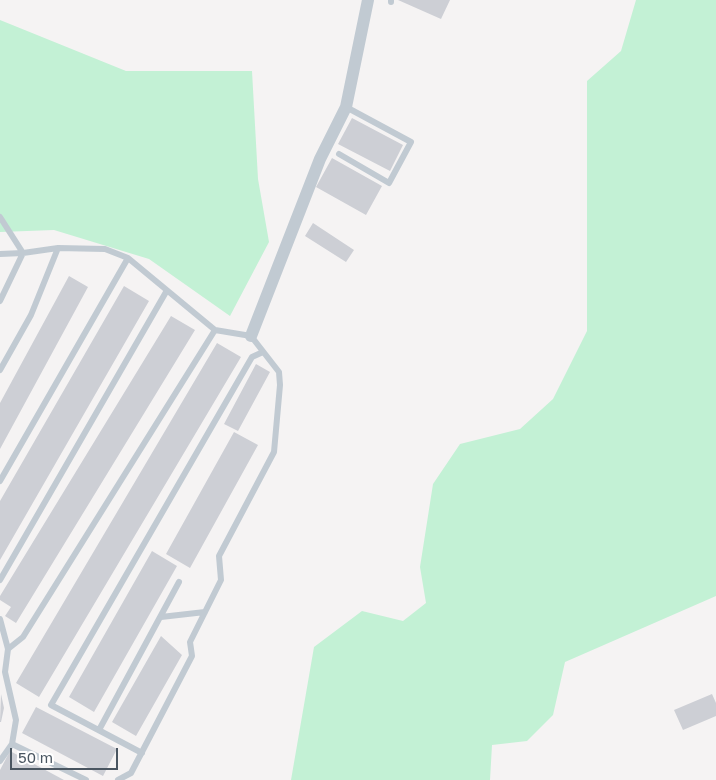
<!DOCTYPE html>
<style>
body{margin:0}
#map{position:relative;width:716px;height:780px;overflow:hidden;background:#f5f3f3;font-family:"Golos Text",sans-serif}
canvas{display:block}
.scale{position:absolute;left:10px;top:748px;width:108px;height:22px;box-sizing:border-box;border:2px solid #4a5661;border-top:0;padding-left:6px;font-size:15px;line-height:18px;white-space:nowrap;color:#4a5661;-webkit-text-stroke:4px #fff;paint-order:stroke}
</style>
<div id="map">
<canvas width="716" height="780"></canvas>
<div class="scale">50 m</div>
</div>
<script>
const ctx = document.querySelector('canvas').getContext('2d');
ctx.lineJoin = 'round';
function paint(path, color) {
  ctx.fillStyle = color;
  ctx.fill(path, 'evenodd');
}
function toPath(rows) {
  const path = new Path2D();
  for (const r of rows) {
    path.moveTo(r[0], r[1]);
    for (let i = 2; i < r.length; i += 2) path.lineTo(r[i], r[i + 1]);
  }
  return path;
}
function trace(path, color, width, dash) {
  ctx.strokeStyle = color;
  ctx.lineWidth = width;
  ctx.lineCap = dash ? 'butt' : 'round';
  ctx.setLineDash(dash || []);
  ctx.stroke(path);
}
const green = toPath([
 [636,0,716,0,716,596,565,662,553,715,527,741,492,745,490,780,291,780,314,647,362,611,403,621,426,603,420,567,433,484,460,444,520,429,553,399,587,331,587,81,621,51],
 [0,20,126,71,252,71,258,179,269,242,230,316,149,259,54,230,0,232]
]);
const building = toPath([
 [398,0,450,0,441,19],
 [352,118,403,145,390,171,338,144],
 [332,158,382,186,366,215,316,187],
 [313,223,354,250,346,262,305,236],
 [69,276,88,287,0,449,0,403],
 [124,286,149,301,0,560,0,501],
 [171,316,195,330,16,623,5,616,11,607,0,600,0,596],
 [217,343,241,357,39,697,16,683],
 [256,364,270,372,238,431,224,424],
 [234,432,258,445,190,568,166,554],
 [152,551,177,566,94,712,69,697],
 [161,636,182,655,136,736,112,722],
 [1,694,4,708,1,722,0,722],
 [712,694,716,703,716,716,683,730,674,710],
 [36,707,117,749,103,776,22,733],
 [10,751,64,780,0,780,0,770]
]);
const lane = toPath([
 [391,2,391,0],
 [339,154,389,183,411,142,346,107],
 [0,217,23,253,0,301],
 [0,254,23,253,58,248,105,249,128,258,215,330,251,336,279,372,280,385,274,452,219,556,221,580,190,642,192,656,131,773,118,780],
 [0,370,31,315,58,248],
 [0,481,128,258],
 [0,580,166,292],
 [161,617,205,612],
 [0,619,8,649],
 [99,730,179,582],
 [12,744,86,780],
 [142,753,51,705,252,357,263,352],
 [0,761,12,744,16,720,5,672,8,649,23,637,215,330]
]);
const street = toPath([
 [251,336,320,159,346,107,368,0]
]);
paint(green, '#c3f1d5');
paint(building, '#cdcfd5');
trace(lane, '#c1cad2', 6);
trace(street, '#c1cad2', 12);
</script>
